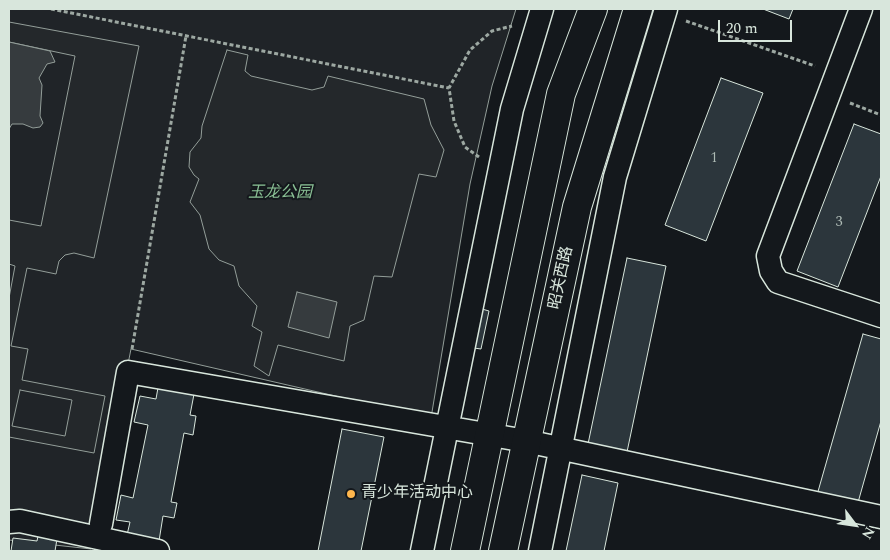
<!DOCTYPE html>
<meta charset="utf-8">
<style>
body{margin:0}
#map{position:relative;width:890px;height:560px;overflow:hidden;background:#14181c;font-family:Spectral,serif}
canvas{display:block}
.frame{position:absolute;inset:0;border:10px solid #d8e6dc;pointer-events:none}
.north{position:absolute;left:830px;top:500px;width:50px;height:50px;-webkit-text-stroke:4px #14181c;paint-order:stroke;rotate:121deg;font-size:14px;font-weight:700;line-height:20px;text-align:center;color:#d8e6dc}
.north::after{content:'';display:block;margin:auto;width:18px;height:22px;background:#d8e6dc;clip-path:polygon(50% 0,100% 100%,50% 72%,0 100%)}
.scale{position:absolute;left:718px;top:20px;width:74px;height:22px;box-sizing:border-box;border:2px solid #d8e6dc;border-top:0;padding-left:6px;font-size:15px;line-height:18px;white-space:nowrap;color:#d8e6dc;-webkit-text-stroke:4px #14181c;paint-order:stroke}
</style>
<div id="map">
<canvas width="890" height="560"></canvas>
<div class="frame"></div>
<div class="north">N</div>
<div class="scale">20 m</div>
</div>
<script>
const ctx = document.querySelector('canvas').getContext('2d');
ctx.lineJoin = 'round';
function paint(path, color) {
  ctx.fillStyle = color;
  ctx.fill(path, 'evenodd');
}
function toPath(rows) {
  const path = new Path2D();
  for (const r of rows) {
    path.moveTo(r[0], r[1]);
    for (let i = 2; i < r.length; i += 2) path.lineTo(r[i], r[i + 1]);
  }
  return path;
}
function trace(path, color, width, dash) {
  ctx.strokeStyle = color;
  ctx.lineWidth = width;
  ctx.lineCap = dash ? 'butt' : 'round';
  ctx.setLineDash(dash || []);
  ctx.stroke(path);
}
function drawText(font, color, halo, rows, align = 'center') {
  ctx.font = font + ' Spectral,"Noto Sans SC",serif';
  ctx.lineWidth = 4;
  ctx.setLineDash([]);
  ctx.textBaseline = 'middle';
  ctx.strokeStyle = halo;
  ctx.fillStyle = color;
  for (const [text, x, y, turn = 0] of rows) {
    ctx.save();
    ctx.translate(x, y);
    ctx.rotate((+turn || 0) * Math.PI / 180);
    ctx.textAlign = isNaN(turn) ? turn : align;
    if (halo) ctx.strokeText(text, 0, 0);
    ctx.fillText(text, 0, 0);
    ctx.restore();
  }
}
const green = toPath([
 [9,9,516,9,492,86,470,184,431,418,131,349,91,549,9,540,9,9]
]);
const parking = toPath([
 [9,22,139,46,94,258,74,253,65,255,59,261,56,274,27,268,11,346,28,349,22,380,105,396,94,453,9,437,9,298,15,266,9,264,9,220,41,226,75,56,9,42,9,22],
 [20,390,72,400,65,436,12,426,20,390],
 [227,50,248,55,245,71,251,76,312,90,324,87,328,76,424,99,431,125,444,150,436,177,419,174,392,277,374,276,364,320,350,326,344,361,278,345,269,376,254,366,262,332,252,326,257,306,239,286,234,266,219,260,209,249,200,215,190,202,199,179,194,175,189,167,190,152,201,138,202,126,227,50]
]);
const water = toPath([
 [9,42,50,51,55,62,47,64,39,78,42,85,40,116,43,123,40,127,33,128,23,124,12,124,9,129,9,42],
 [297,292,337,302,329,338,288,327,297,292]
]);
const building = toPath([
 [763,9,793,9,789,19,763,9],
 [721,78,763,93,706,241,665,225,721,78],
 [854,124,881,134,881,176,838,287,797,271,854,124],
 [627,258,666,266,627,452,588,444,627,258],
 [482,309,489,311,481,349,474,348,482,309],
 [863,334,881,339,881,421,857,506,817,495,863,334],
 [159,382,195,389,190,415,196,416,193,435,184,433,171,502,177,503,174,518,163,516,159,541,127,535,130,522,116,520,121,495,133,498,148,425,134,422,140,396,156,399,159,382],
 [342,429,384,437,361,551,318,551,342,429],
 [582,475,618,483,604,551,566,551,582,475],
 [38,536,57,539,55,551,11,551,13,538,37,541,38,536]
]);
const path = toPath([
 [51,9,449,88],
 [686,21,815,66],
 [850,103,881,115],
 [479,157,465,147,454,121,449,88,470,50,492,31,512,26],
 [132,349,186,36]
]);
const street = toPath([
 [861,9,768,256,771,271,778,282,881,316],
 [9,522,20,521,158,551],
 [101,524,128,372,526,441,881,517],
 [422,551,512,109,542,9],
 [540,551,615,177,666,9]
]);
const primary = toPath([
 [465,551,561,94,593,9],
 [503,551,577,207,638,9]
]);
const markers = [
 [351,494,5,"#ffb74d"]
];
const numberNames = [
 ["1",714,159],
 ["3",839,223]
];
const parkNames = [
 ["玉龙公园",280,194]
];
const streetNames = [
 ["昭关西路",562,278,-78]
];
const poiNames = [
 ["青少年活动中心",361,494]
];
paint(green, '#202428');
trace(green, '#939e99', 1);
paint(parking, '#24282b');
trace(parking, '#939e99', 1);
paint(water, '#363b3e');
trace(water, '#939e99', 1);
paint(building, '#2c363c');
trace(building, '#d8e6dc', 1);
trace(street, '#d8e6dc', 25);
trace(primary, '#d8e6dc', 30);
trace(path, '#9da8a2', 3, [4, 2.5]);
trace(street, '#14181c', 22);
trace(primary, '#14181c', 28);
for (const [x, y, r, color] of markers) {
  const dot = new Path2D();
  dot.arc(x, y, r, 0, 2 * Math.PI);
  ctx.fillStyle = color;
  ctx.fill(dot);
  trace(dot, '#14181c', 2);
}
drawText('14px', '#adbab4', null, numberNames);
drawText('italic 16px', '#8ac095', '#14181c', parkNames);
drawText('16px', '#d8e6dc', '#14181c', streetNames);
drawText('16px', '#d8e6dc', '#14181c', poiNames, 'left');
</script>
